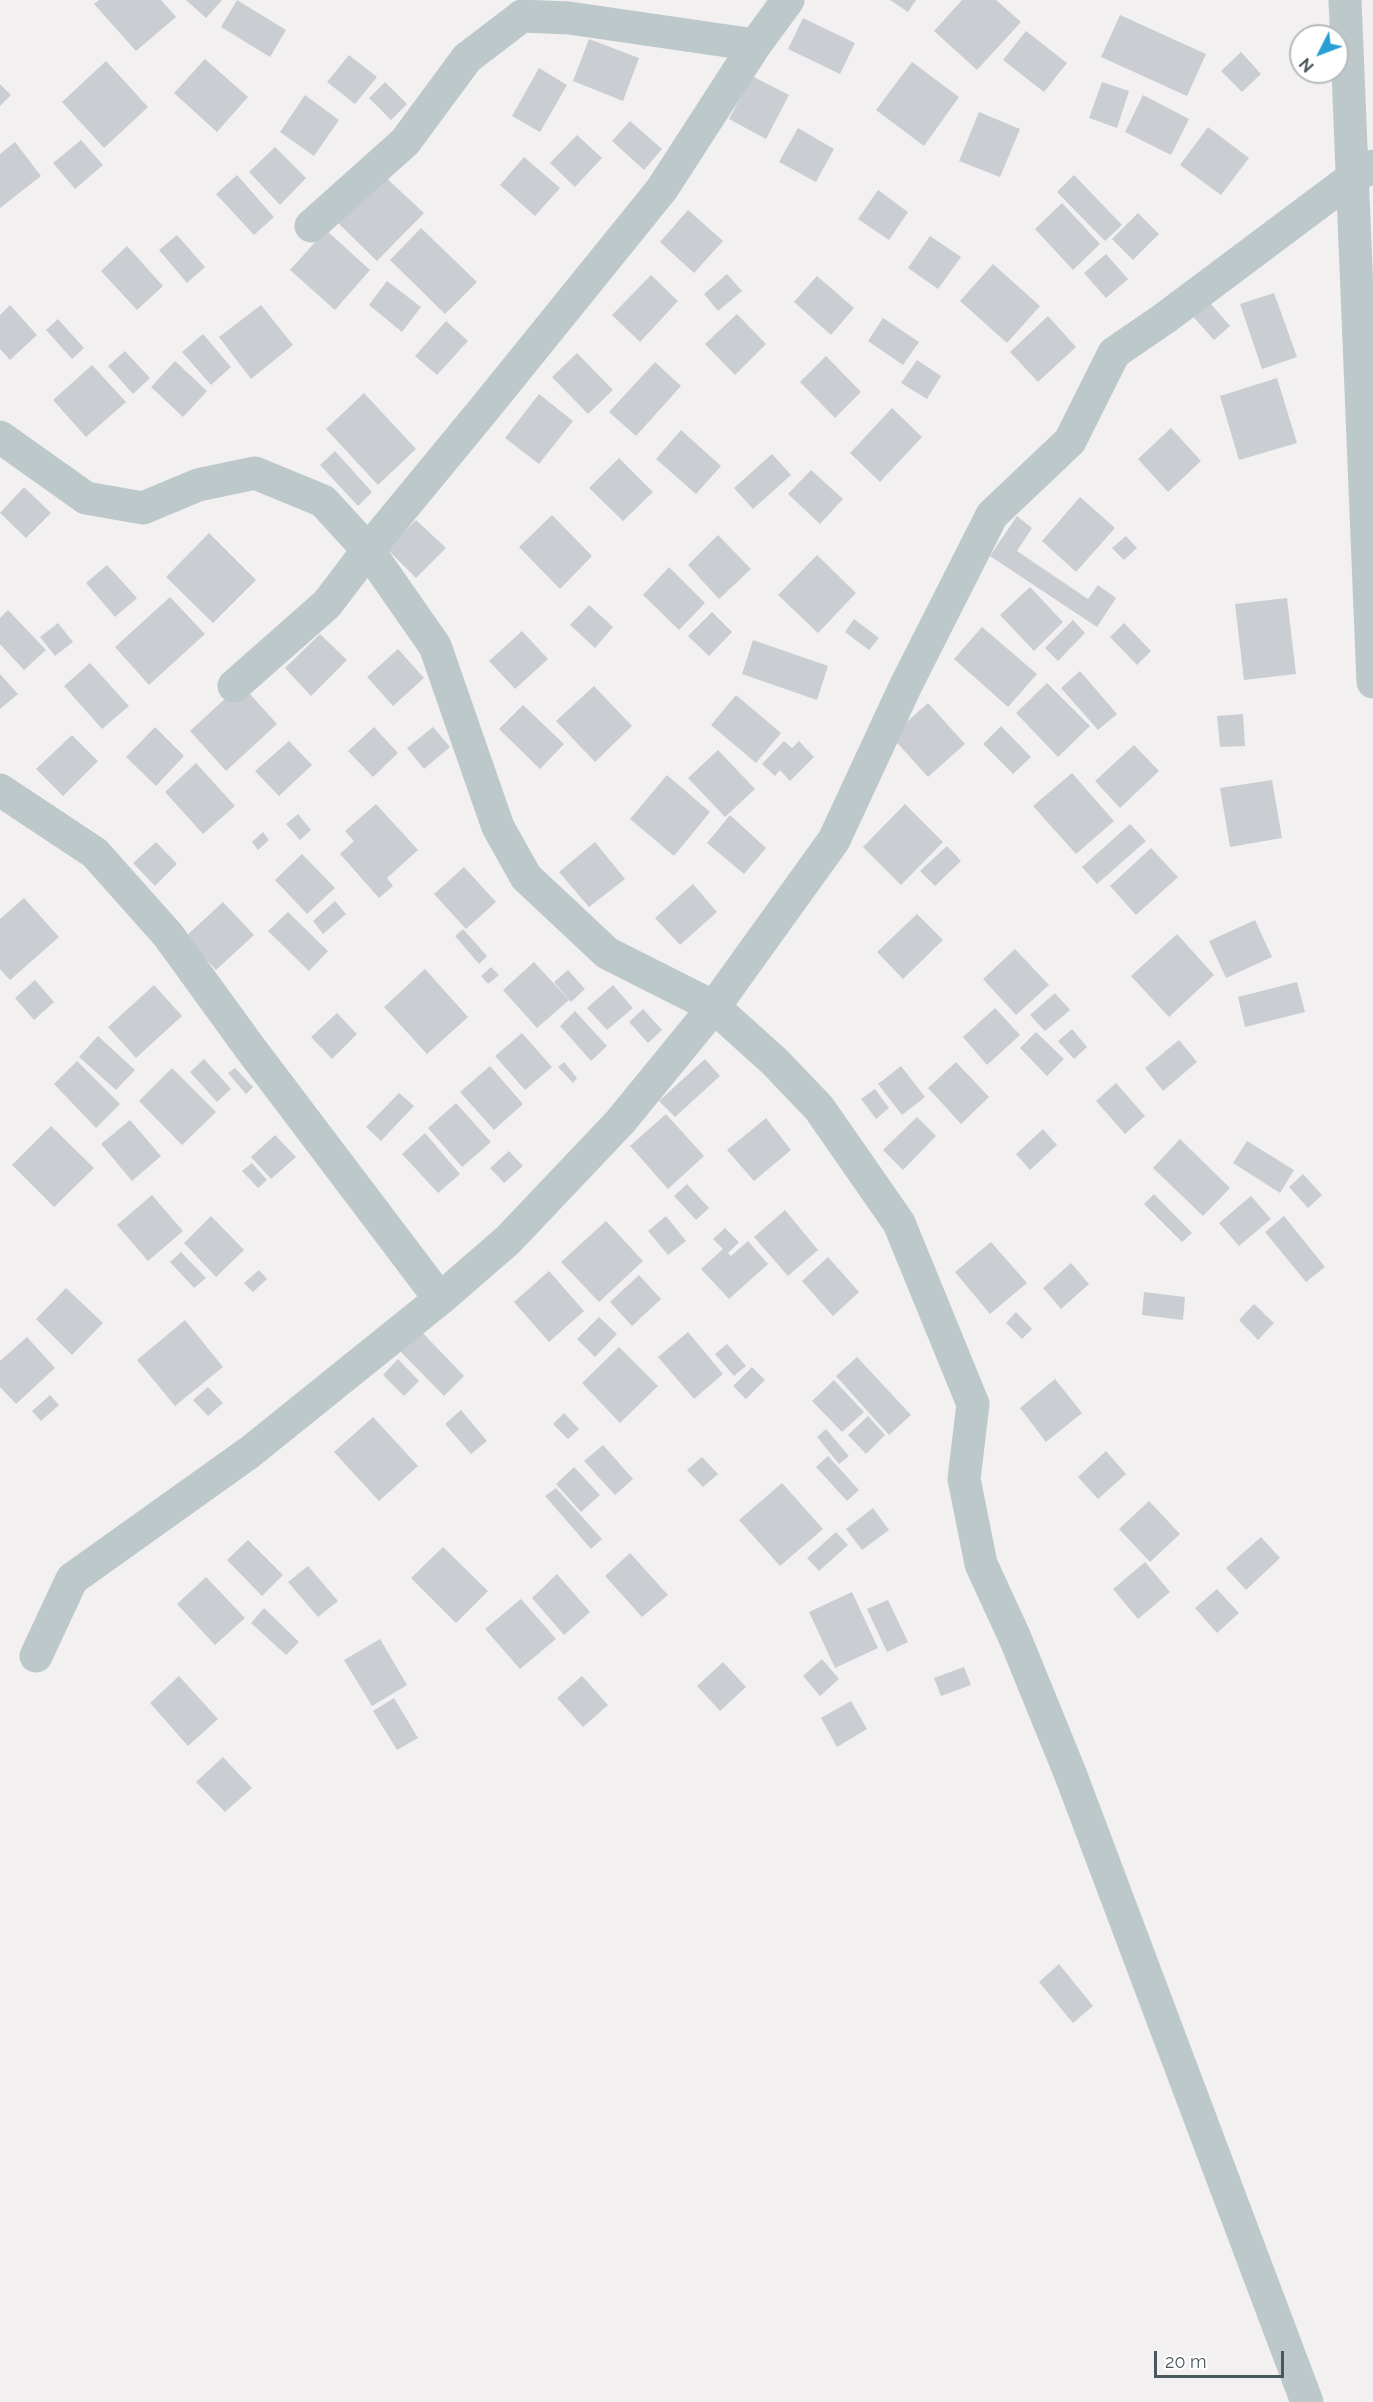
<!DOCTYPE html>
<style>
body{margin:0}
#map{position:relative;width:1373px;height:2402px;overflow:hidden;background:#f2f0f1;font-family:Raleway,sans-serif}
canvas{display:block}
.north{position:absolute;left:1289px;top:24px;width:60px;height:60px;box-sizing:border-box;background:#fff;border:2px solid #b6bcbe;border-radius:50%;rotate:228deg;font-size:16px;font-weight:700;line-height:24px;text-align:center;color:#49585c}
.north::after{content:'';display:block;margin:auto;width:21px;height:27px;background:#289fd4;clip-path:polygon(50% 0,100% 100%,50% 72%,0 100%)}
.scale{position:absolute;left:1154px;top:2351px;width:130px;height:27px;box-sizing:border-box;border:3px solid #49585c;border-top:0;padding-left:8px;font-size:18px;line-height:21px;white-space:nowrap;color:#49585c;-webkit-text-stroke:4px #fff;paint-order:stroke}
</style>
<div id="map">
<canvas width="1373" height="2402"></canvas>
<div class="north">N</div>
<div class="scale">20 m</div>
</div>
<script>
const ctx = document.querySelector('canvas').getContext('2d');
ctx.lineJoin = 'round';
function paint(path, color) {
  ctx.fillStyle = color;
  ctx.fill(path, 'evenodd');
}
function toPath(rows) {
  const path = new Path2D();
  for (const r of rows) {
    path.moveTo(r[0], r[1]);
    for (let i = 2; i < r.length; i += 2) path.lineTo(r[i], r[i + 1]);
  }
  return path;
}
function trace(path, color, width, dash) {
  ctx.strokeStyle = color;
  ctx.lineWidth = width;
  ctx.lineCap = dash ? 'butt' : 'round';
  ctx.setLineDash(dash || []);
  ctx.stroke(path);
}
const building = toPath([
 [99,0,161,0,176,17,136,51,94,4],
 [186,0,222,0,206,18],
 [237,0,286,30,270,57,221,27],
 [890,0,916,0,908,12],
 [962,0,996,0,1021,22,977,70,934,31],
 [1120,15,1206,54,1187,96,1101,57],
 [803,18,855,43,840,74,788,49],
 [1026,31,1067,63,1044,92,1003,60],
 [589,39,639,58,623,101,573,81],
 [1241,52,1261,74,1242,92,1221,71],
 [349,55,377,77,355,104,327,82],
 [205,59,248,97,217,132,174,93],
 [106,61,148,107,104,148,62,102],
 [912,62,959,97,924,146,876,110],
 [539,68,567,85,540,132,512,116],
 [752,76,789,95,766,139,729,119],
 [385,82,407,104,391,120,369,98],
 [1102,82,1129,91,1117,128,1089,118],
 [0,84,11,95,0,106],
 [305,95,339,120,314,156,280,132],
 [1143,95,1189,119,1171,155,1125,132],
 [979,112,1020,129,1000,177,959,161],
 [630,121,662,149,644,170,612,141],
 [1208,127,1249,158,1221,195,1180,165],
 [798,128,834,149,816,182,779,162],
 [577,135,602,158,575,187,550,163],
 [81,140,103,165,75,189,53,163],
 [15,142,41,176,0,208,0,154],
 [275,147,306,178,280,205,249,172],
 [524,157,560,188,535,216,500,185],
 [381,173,424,213,377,261,335,220],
 [237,175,274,217,254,235,216,194],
 [1074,175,1122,225,1105,241,1057,192],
 [878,190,908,212,889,240,858,219],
 [1062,203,1100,244,1073,270,1035,229],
 [688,210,723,241,694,273,660,242],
 [1138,213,1159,234,1133,260,1112,239],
 [421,228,477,282,445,314,390,260],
 [326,230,370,270,335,310,290,270],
 [177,235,205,267,187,283,159,250],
 [930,236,961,257,938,289,908,268],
 [127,246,163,286,137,310,101,271],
 [1106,254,1128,279,1106,298,1084,273],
 [993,264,1040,306,1007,343,960,301],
 [727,274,742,291,718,311,704,294],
 [651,275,678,301,640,342,612,315],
 [817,276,854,308,831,335,794,302],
 [387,281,421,307,402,332,369,305],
 [1274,293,1297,357,1262,369,1240,304],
 [1204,296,1230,326,1214,340,1188,311],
 [10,305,37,335,10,360,0,349,0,315],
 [261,305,293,345,251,379,219,337],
 [737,314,766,344,735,375,705,344],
 [1048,316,1076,347,1038,382,1010,352],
 [883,318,919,342,903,365,868,341],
 [58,319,84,348,72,359,46,330],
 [446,321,468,341,437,375,415,356],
 [203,334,231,367,211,385,182,352],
 [125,351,150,378,133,394,108,366],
 [577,353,613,390,588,414,552,377],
 [826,356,861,392,835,418,800,382],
 [917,360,941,376,927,399,901,383],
 [175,361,207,391,183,417,151,387],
 [655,362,681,386,636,436,609,412],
 [92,365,126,402,86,437,53,400],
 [1277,378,1297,443,1239,460,1220,396],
 [364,393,416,449,378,485,326,429],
 [539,394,573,421,539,464,505,438],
 [892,408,922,437,880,482,850,453],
 [1171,428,1201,461,1168,492,1138,459],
 [681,430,721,466,696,494,656,459],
 [335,451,372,492,358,506,320,465],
 [772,454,791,475,753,509,734,488],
 [619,458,653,492,623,521,589,488],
 [811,470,843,499,820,524,788,494],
 [24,487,51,513,26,538,0,513],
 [1080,497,1115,528,1076,572,1042,541],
 [552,515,592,556,560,589,519,547],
 [1017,516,1032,528,1017,551,1088,599,1098,585,1116,598,1097,627,990,556],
 [416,520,446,548,416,578,387,549],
 [209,533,256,580,213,623,166,577],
 [718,535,751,569,719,599,688,565],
 [1126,536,1137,548,1124,560,1112,548],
 [817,555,856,593,818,633,778,595],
 [107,565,137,598,115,617,86,583],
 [669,567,705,603,679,630,643,595],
 [1030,587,1063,622,1034,651,1000,615],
 [170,597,205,634,149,685,115,647],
 [1287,598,1296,674,1244,680,1235,604],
 [589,605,613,627,595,648,570,625],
 [8,610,46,650,24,670,0,644,0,618],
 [712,612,732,632,709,656,688,636],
 [854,619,879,638,869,650,845,632],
 [1073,620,1085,633,1058,661,1045,648],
 [58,623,73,642,55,656,40,637],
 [1124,623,1151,651,1137,665,1110,637],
 [982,627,1037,674,1008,707,954,659],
 [522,631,548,659,515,689,489,661],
 [320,634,347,660,311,696,285,668],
 [753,640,828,666,817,700,742,674],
 [398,649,424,678,393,706,367,677],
 [90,663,129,706,102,729,64,686],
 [1080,671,1117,714,1098,730,1061,688],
 [0,674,18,694,0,709],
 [1047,683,1090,726,1058,757,1016,713],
 [241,684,277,724,226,771,190,731],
 [594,686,632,726,595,762,556,721],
 [736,695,781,733,756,763,711,725],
 [928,703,965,744,928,777,891,736],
 [523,705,564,744,540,769,499,729],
 [1243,714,1245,746,1220,747,1217,716],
 [1001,726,1031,757,1013,774,983,744],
 [155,727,184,756,156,786,126,757],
 [374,727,398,753,373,777,348,751],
 [433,727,450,747,424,769,407,748],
 [72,735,98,761,63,796,36,769],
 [289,741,312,765,279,796,255,771],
 [784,741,792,748,799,741,814,757,790,781,780,770,775,776,762,764],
 [1134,745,1159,771,1120,808,1095,781],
 [718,750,755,789,725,817,688,778],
 [196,763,235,806,203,834,165,792],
 [1072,773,1114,821,1076,854,1033,806],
 [667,775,710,812,674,856,630,819],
 [1272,780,1282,838,1230,847,1220,788],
 [376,804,418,850,387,878,393,886,379,898,340,854,354,841,345,831],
 [905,804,943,842,901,885,863,847],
 [298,814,311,830,300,840,286,824],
 [730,815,766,848,744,874,707,843],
 [1130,824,1146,841,1097,884,1082,867],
 [263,832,269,840,258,850,252,842],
 [156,842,177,864,155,886,133,863],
 [595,842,625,879,589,907,559,872],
 [947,846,961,861,935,886,920,871],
 [1151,848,1178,877,1136,915,1110,886],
 [302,854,335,888,307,914,275,880],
 [464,867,496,902,466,929,434,894],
 [693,884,717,912,680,945,655,918],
 [24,898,59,937,10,980,0,969,0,919],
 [335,901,346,914,323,934,313,921],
 [223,902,254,935,216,970,185,937],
 [288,912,328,951,309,971,268,931],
 [917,914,943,940,903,979,877,952],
 [1255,920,1272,957,1226,978,1209,941],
 [463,929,487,956,479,964,455,936],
 [1177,934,1214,975,1169,1017,1131,976],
 [1015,949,1049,985,1016,1015,983,979],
 [534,962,569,1000,537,1028,503,990],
 [491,967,499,975,488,984,481,976],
 [425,969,468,1017,427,1054,384,1007],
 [568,970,585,989,571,1002,554,982],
 [35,980,54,1002,34,1020,15,998],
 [1297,982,1305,1012,1245,1027,1238,997],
 [154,985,182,1016,136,1058,108,1027],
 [613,985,633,1008,607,1030,587,1008],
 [1055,993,1070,1010,1045,1031,1030,1015],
 [995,1008,1020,1035,987,1065,963,1037],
 [643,1009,662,1030,648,1043,629,1022],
 [575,1011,607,1046,591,1061,560,1026],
 [337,1013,357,1034,332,1059,311,1037],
 [1072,1029,1087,1047,1074,1059,1058,1041],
 [1036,1032,1064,1059,1047,1076,1020,1048],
 [522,1033,552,1067,525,1090,495,1056],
 [98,1036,135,1070,116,1090,79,1057],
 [1179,1040,1197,1062,1163,1091,1145,1068],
 [204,1059,231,1089,217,1102,190,1072],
 [705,1059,720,1076,675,1117,659,1101],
 [77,1061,120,1104,96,1128,54,1084],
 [564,1062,577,1078,573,1083,558,1067],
 [956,1062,989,1097,961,1124,928,1088],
 [490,1066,523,1104,494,1130,460,1092],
 [901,1066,925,1097,902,1115,878,1084],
 [172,1068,216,1112,182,1145,139,1101],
 [235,1068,253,1087,246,1094,228,1073],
 [1116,1083,1145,1116,1125,1134,1096,1101],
 [875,1089,889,1108,876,1119,861,1099],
 [399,1093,414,1106,381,1141,366,1127],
 [456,1103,491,1142,462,1167,428,1128],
 [666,1114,704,1156,668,1189,630,1146],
 [917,1117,936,1136,903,1170,883,1150],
 [766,1118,791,1150,754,1181,727,1150],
 [130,1120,161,1156,132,1181,101,1144],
 [51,1126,94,1168,54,1207,12,1165],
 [1043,1129,1057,1145,1030,1170,1016,1154],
 [425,1133,460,1174,438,1193,402,1154],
 [275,1135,296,1157,271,1179,251,1157],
 [1180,1139,1230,1188,1203,1216,1153,1168],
 [1247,1141,1294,1170,1280,1193,1233,1163],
 [509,1151,523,1166,504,1183,490,1168],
 [252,1163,267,1180,258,1188,242,1171],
 [1303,1174,1322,1195,1308,1208,1289,1187],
 [687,1184,709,1208,696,1220,674,1196],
 [1154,1194,1192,1233,1182,1242,1144,1204],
 [152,1195,183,1231,148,1261,117,1225],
 [1251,1196,1271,1219,1239,1246,1219,1223],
 [785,1210,818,1250,788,1276,754,1237],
 [211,1216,244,1250,216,1277,184,1243],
 [666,1216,686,1241,668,1255,648,1231],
 [1284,1216,1325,1267,1306,1282,1265,1232],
 [606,1221,643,1261,599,1302,561,1262],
 [725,1228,739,1242,728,1253,731,1256,748,1241,768,1264,729,1299,701,1269,723,1249,713,1239],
 [991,1242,1027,1283,990,1314,955,1272],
 [181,1252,206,1278,194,1288,170,1262],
 [828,1257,859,1292,833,1316,802,1281],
 [1071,1263,1089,1284,1061,1309,1043,1288],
 [259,1270,267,1279,253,1292,244,1283],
 [549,1271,584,1311,549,1342,514,1302],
 [639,1275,661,1299,632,1326,610,1302],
 [66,1288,103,1323,72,1355,36,1319],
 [1144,1292,1185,1297,1183,1320,1142,1315],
 [1254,1304,1274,1323,1258,1340,1239,1320],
 [1016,1312,1032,1329,1022,1339,1006,1323],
 [599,1317,617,1334,595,1357,577,1339],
 [185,1320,223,1367,175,1406,137,1360],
 [417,1327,464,1376,444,1396,396,1347],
 [688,1332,723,1374,694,1399,658,1357],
 [27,1337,55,1368,16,1404,0,1387,0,1361],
 [727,1344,746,1366,734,1376,715,1354],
 [619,1347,658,1386,620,1423,582,1383],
 [857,1357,911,1415,889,1435,836,1376],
 [398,1359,419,1381,404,1396,383,1375],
 [752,1367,765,1380,746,1399,733,1386],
 [1055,1379,1082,1413,1046,1442,1020,1408],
 [834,1380,864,1412,842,1432,812,1401],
 [208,1387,223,1403,208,1416,193,1400],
 [50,1395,59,1405,41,1421,32,1411],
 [461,1410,487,1441,471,1454,445,1424],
 [564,1413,579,1429,568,1439,553,1424],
 [868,1416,885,1435,866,1454,848,1435],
 [373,1417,418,1466,379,1501,334,1452],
 [826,1429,849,1456,839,1464,817,1437],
 [603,1445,633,1479,615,1495,584,1461],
 [1106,1451,1126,1474,1098,1499,1078,1477],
 [828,1456,859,1490,847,1501,816,1467],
 [702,1457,718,1474,703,1487,687,1470],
 [574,1467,600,1495,581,1512,556,1484],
 [782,1483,823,1529,780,1566,739,1520],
 [556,1488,602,1539,591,1549,545,1496],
 [1149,1501,1180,1534,1150,1562,1119,1529],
 [873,1508,889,1530,862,1550,846,1529],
 [836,1532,848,1545,819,1571,807,1558],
 [1261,1537,1280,1558,1246,1590,1226,1568],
 [248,1540,283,1575,262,1596,227,1560],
 [443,1547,488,1591,456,1623,411,1578],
 [630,1553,668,1595,642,1617,605,1576],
 [1145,1562,1170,1592,1138,1619,1113,1589],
 [308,1566,338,1601,318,1617,288,1582],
 [557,1574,590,1612,564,1635,532,1598],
 [206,1577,245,1618,215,1645,177,1604],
 [1217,1589,1239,1613,1217,1633,1195,1608],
 [852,1592,878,1648,835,1668,809,1612],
 [521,1599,556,1639,520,1669,485,1629],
 [888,1600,908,1642,887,1652,867,1609],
 [264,1608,299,1642,286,1655,251,1623],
 [380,1639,407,1685,372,1706,344,1660],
 [822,1659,839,1679,820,1696,803,1676],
 [723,1662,746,1687,720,1711,697,1686],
 [964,1667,971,1685,941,1696,934,1678],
 [179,1676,218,1719,188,1746,150,1703],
 [582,1676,608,1705,583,1727,557,1698],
 [394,1698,418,1738,397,1750,373,1711],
 [851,1701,867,1729,837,1747,821,1718],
 [223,1757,252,1788,225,1812,196,1782],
 [1059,1964,1093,2006,1073,2023,1039,1982]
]);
const minor = toPath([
 [311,226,405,142,467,58,522,16,569,18,755,45],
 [0,437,86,498,143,508,198,485,255,473,323,501,368,550,435,646,498,827,526,877,607,953,714,1007,775,1062,819,1108,899,1223,973,1404,964,1479,981,1564,1015,1638,1070,1773,1307,2402],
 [234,686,327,604,368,550,485,408,662,189,755,45,788,0],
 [0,790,95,853,168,935,250,1048,440,1299],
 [36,1656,72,1579,250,1452,440,1299,508,1240,620,1122,714,1007,834,840,906,685,992,515,1070,441,1114,353,1165,318,1352,178,1373,166]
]);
const tertiary = toPath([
 [1345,0,1373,682]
]);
paint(building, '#caced2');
trace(minor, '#bdc8cb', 33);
trace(tertiary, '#bdc8cb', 33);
</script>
